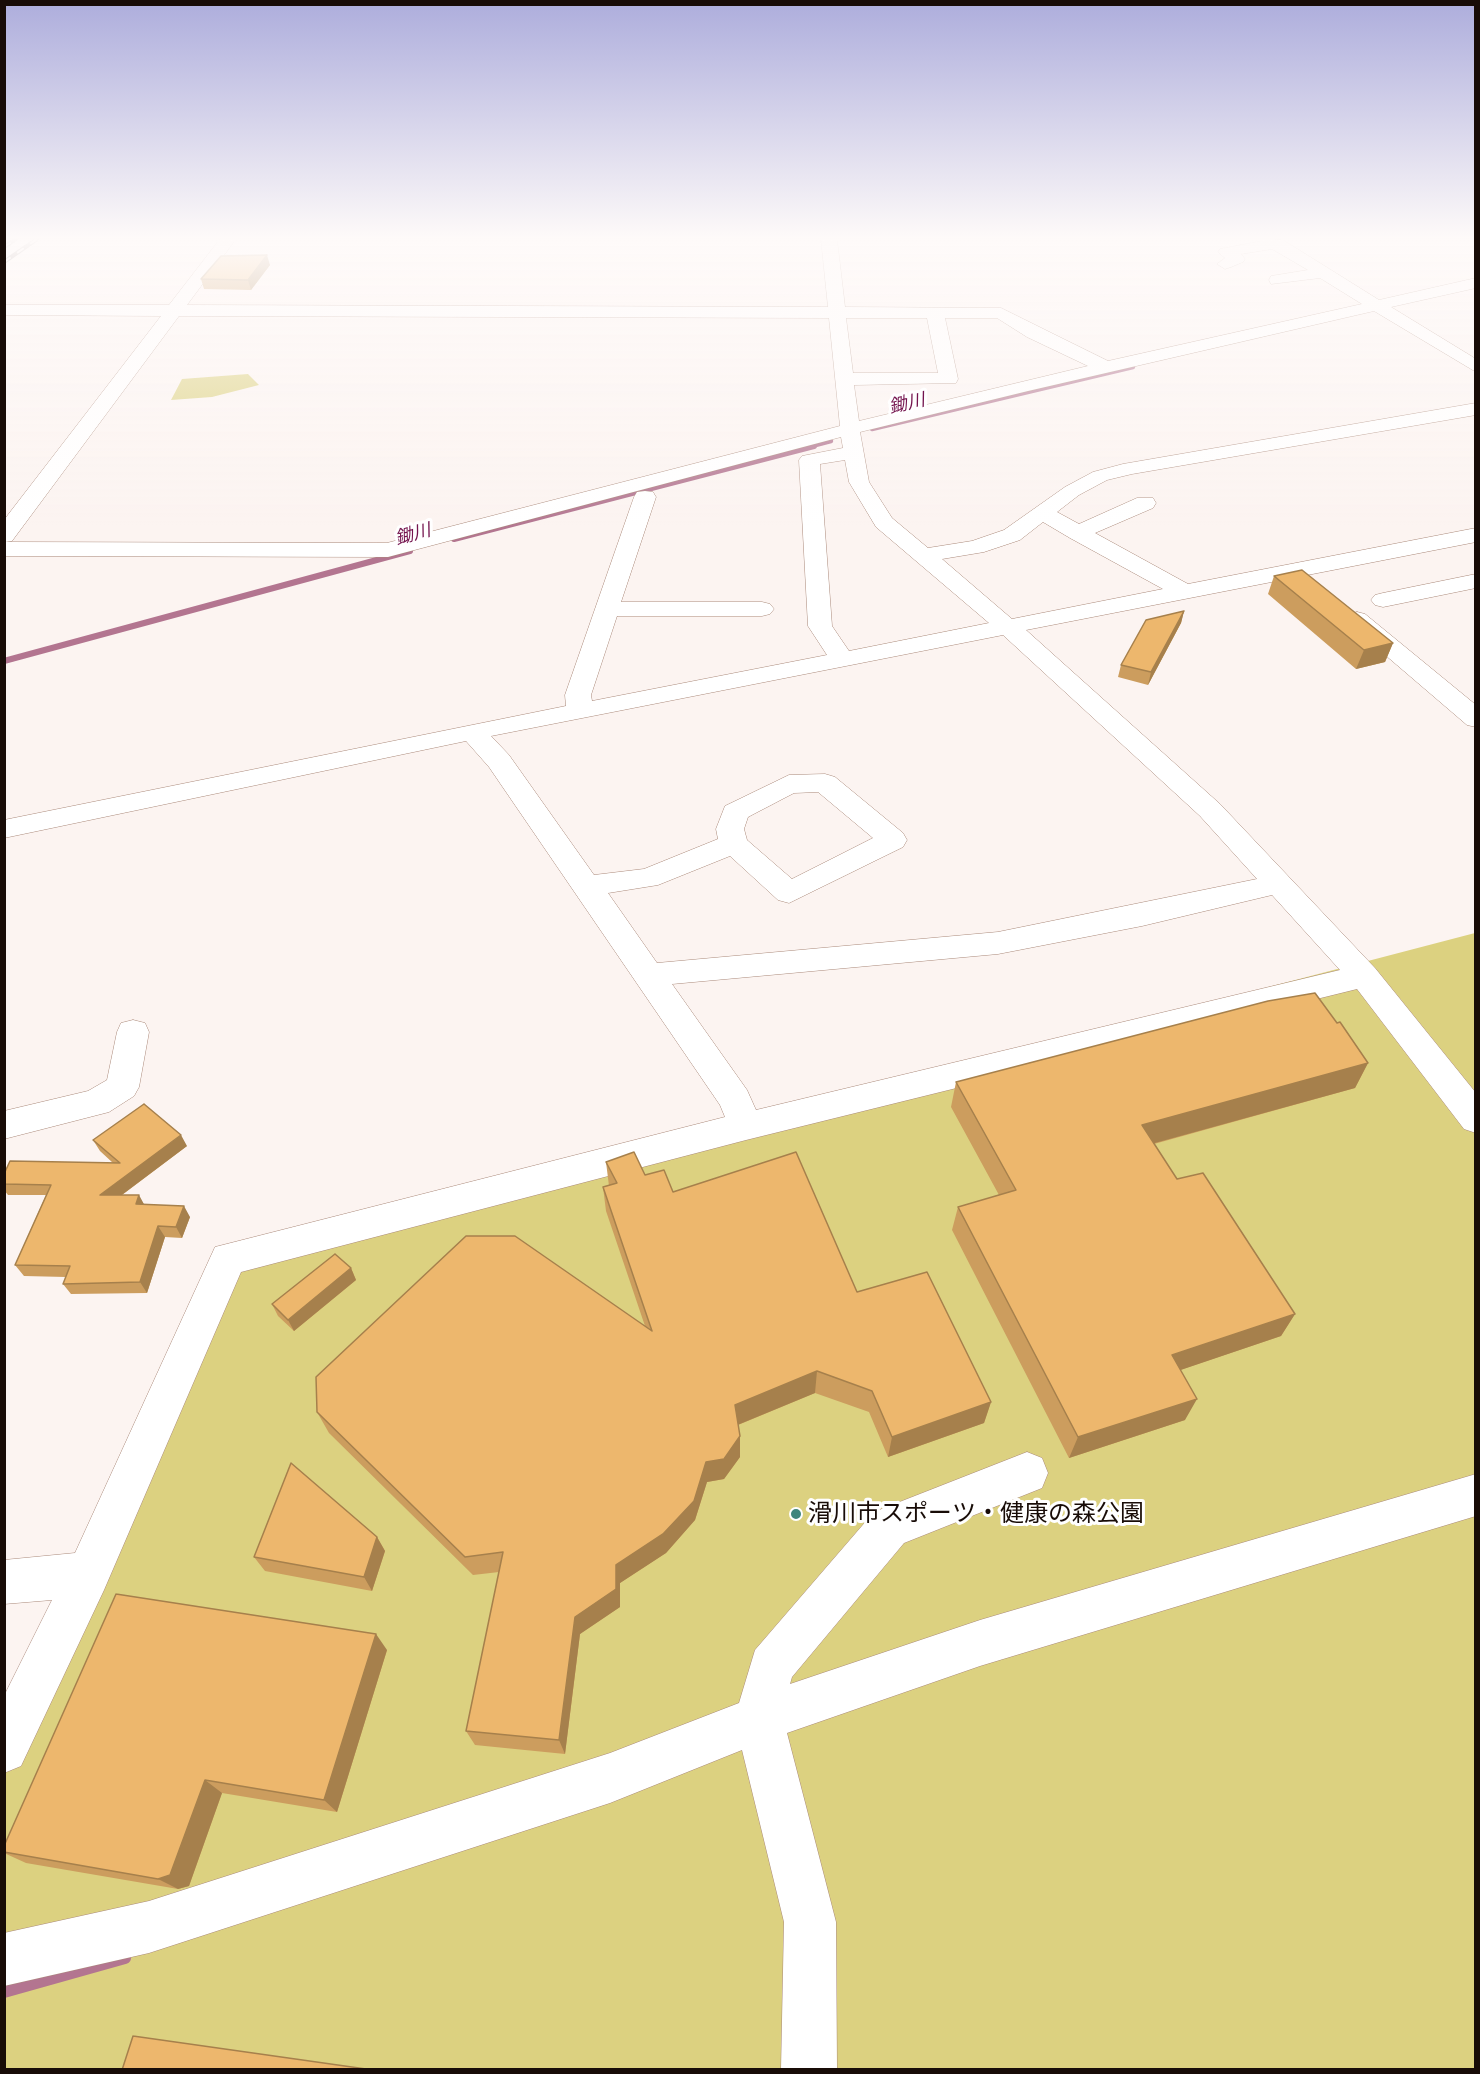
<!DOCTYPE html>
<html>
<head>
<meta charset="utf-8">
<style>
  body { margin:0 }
  #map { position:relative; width:1480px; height:2074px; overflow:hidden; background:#fcf4f1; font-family:Manrope,sans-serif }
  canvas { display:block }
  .frame { position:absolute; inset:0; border:6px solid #180c07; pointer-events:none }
</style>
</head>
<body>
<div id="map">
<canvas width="1480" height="2074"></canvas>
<div class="frame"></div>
</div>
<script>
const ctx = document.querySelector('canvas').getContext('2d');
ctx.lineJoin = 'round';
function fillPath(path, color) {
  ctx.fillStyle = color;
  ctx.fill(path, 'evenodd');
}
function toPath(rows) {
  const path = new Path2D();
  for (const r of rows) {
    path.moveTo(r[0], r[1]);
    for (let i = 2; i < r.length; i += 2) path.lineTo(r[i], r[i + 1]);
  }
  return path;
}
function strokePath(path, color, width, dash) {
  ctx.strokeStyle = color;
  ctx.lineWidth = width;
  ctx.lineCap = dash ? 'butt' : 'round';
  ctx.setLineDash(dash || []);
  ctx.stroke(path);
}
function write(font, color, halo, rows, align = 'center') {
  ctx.font = font + ' Manrope,"Noto Sans JP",sans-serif';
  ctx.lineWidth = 6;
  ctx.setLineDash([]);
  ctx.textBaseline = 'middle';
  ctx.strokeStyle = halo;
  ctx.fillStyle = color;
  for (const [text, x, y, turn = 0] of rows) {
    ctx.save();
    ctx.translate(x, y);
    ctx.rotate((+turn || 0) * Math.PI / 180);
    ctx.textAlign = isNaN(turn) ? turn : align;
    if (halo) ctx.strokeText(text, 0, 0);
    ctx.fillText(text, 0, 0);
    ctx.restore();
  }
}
fillPath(toPath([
  [248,374,259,385,212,397,171,400,182,379],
  [1475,933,1475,2069,5,2070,5,1769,228,1259]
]), '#dcd180');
strokePath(toPath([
  [872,429,1133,367],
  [808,447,831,441]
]), '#b37590', 4.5);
strokePath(toPath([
  [454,539,814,446],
  [4,661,410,551]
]), '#b37590', 6);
strokePath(toPath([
  [4,1992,125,1958]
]), '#b37590', 12);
const minor = toPath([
  [220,239,236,239,187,305,828,307,821,239,837,239,845,307,1001,308,1108,361,1362,304,1320,278,1271,284,1269,280,1271,276,1308,270,1272,249,1241,254,1245,259,1243,262,1231,267,1225,269,1217,264,1225,258,1218,252,1220,249,1262,241,1260,239,1283,240,1379,300,1476,278,1476,288,1391,307,1476,359,1476,372,1374,311,1028,391,860,432,869,482,892,518,928,548,972,541,1004,530,1065,487,1093,472,1123,464,1476,403,1476,415,1132,474,1107,480,1079,495,1057,512,1079,524,1137,498,1153,498,1156,503,1153,508,1095,533,1188,584,1476,528,1476,542,1026,630,1220,804,1375,968,1476,1093,1476,1133,1464,1129,1357,989,746,1140,241,1272,104,1590,21,1766,4,1773,4,1696,52,1600,4,1604,4,1560,75,1553,215,1247,725,1117,720,1105,489,767,466,741,4,838,4,820,566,706,565,695,634,497,637,492,645,491,653,492,656,497,621,602,762,602,770,604,774,609,770,614,762,616,617,616,591,695,592,701,827,655,808,626,799,460,802,456,843,448,841,437,388,557,4,556,4,520,161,316,4,315,4,305,169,305,220,239],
  [179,316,829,318,840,426,387,543,5,542,12,541,179,316],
  [846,318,927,318,938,373,853,373,846,318],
  [945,318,997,318,1027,337,1088,366,859,421,854,385,956,383,958,379,945,318],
  [845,460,849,482,876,527,989,623,849,651,832,626,820,464,845,460],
  [1043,522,1070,538,1163,589,1012,619,942,559,984,552,1020,540,1043,522],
  [1003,635,1200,816,1257,879,998,932,657,963,608,893,658,885,730,856,778,900,789,903,903,847,907,840,903,833,835,777,825,774,789,775,725,806,716,829,718,839,644,869,594,875,509,755,491,736,1003,635],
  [818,792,873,838,792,879,747,840,744,829,748,817,794,793,818,792],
  [1272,895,1340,970,756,1110,747,1090,672,984,998,954,1142,926,1272,895],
  [1476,574,1476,588,1383,607,1375,605,1371,600,1375,595,1383,593,1476,574],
  [1357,612,1365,614,1476,705,1476,727,1467,725,1349,624,1345,619,1349,614,1357,612],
  [133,1020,145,1023,149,1032,139,1087,134,1096,109,1112,4,1139,4,1111,88,1091,107,1080,117,1032,121,1023,133,1020],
  [1027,1452,1042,1458,1048,1473,1042,1488,904,1543,792,1677,790,1684,980,1620,1476,1474,1476,1516,980,1666,787,1733,836,1922,837,2070,781,2070,784,1922,742,1750,610,1803,149,1953,4,1986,4,1933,149,1901,610,1753,739,1703,755,1650,874,1512,1027,1452]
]);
strokePath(minor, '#ab8a7b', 1);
fillPath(minor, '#fff');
const rail = toPath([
  [4,247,16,239],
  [4,262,37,239]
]);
strokePath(rail, '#625853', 4);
strokePath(rail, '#fff', 2, [8]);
fillPath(toPath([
  [270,265,251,290,204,289,201,279],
  [1274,576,1393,643,1385,662,1356,669,1268,594],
  [1184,611,1181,623,1148,685,1118,677,1121,665],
  [1368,1063,1355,1088,1154,1144,1177,1179,1295,1314,1281,1336,1180,1370,1185,1420,1069,1458,952,1230,958,1207,999,1195,951,1107,956,1082],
  [93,1140,187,1146,122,1195,144,1204,190,1217,182,1238,165,1237,147,1293,71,1294,63,1284,66,1277,24,1276,15,1265,46,1195,8,1195,4,1190,4,1174,113,1163,100,1151],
  [606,1162,645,1175,673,1192,857,1292,991,1402,984,1423,888,1457,869,1412,815,1393,738,1425,740,1457,724,1479,707,1482,695,1520,666,1553,620,1583,620,1607,580,1634,565,1754,475,1745,466,1731,499,1572,473,1575,329,1433,317,1412,645,1326,606,1211,603,1187,609,1186],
  [351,1268,356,1280,294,1331,278,1316,272,1304],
  [377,1537,385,1551,372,1591,265,1571,254,1557],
  [387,1650,337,1812,222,1793,189,1886,178,1889,26,1863,4,1853,4,1846]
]), '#cc9d5e');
fillPath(toPath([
  [267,255,270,265,251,290,248,280],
  [1184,611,1181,623,1148,685,1151,672],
  [1393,643,1385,662,1356,669,1364,650],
  [1368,1063,1355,1088,1133,1149,1142,1125],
  [181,1135,187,1146,107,1206,100,1195],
  [139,1195,145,1206,136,1204],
  [184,1206,190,1217,182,1238,176,1227],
  [158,1226,165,1237,147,1293,140,1282],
  [351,1268,356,1280,294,1331,288,1320],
  [1295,1314,1281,1336,1160,1377,1172,1355],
  [817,1371,815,1393,735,1426,735,1405],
  [1197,1399,1185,1420,1069,1458,1078,1437],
  [991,1402,984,1423,888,1457,892,1437],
  [740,1436,740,1457,724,1479,707,1482,695,1520,666,1553,620,1583,620,1607,580,1634,565,1754,559,1740,575,1617,616,1565,706,1462],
  [377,1537,385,1551,372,1591,364,1577],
  [376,1634,387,1650,337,1812,324,1800],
  [205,1780,222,1793,189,1886,178,1889,158,1879]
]), '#a6804c');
const building = toPath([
  [267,255,248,280,201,279,221,256,267,255],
  [1302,570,1393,643,1364,650,1274,576,1302,570],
  [1184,611,1151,672,1121,665,1146,620,1184,611],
  [1315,993,1337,1023,1340,1022,1368,1063,1142,1125,1177,1179,1203,1173,1295,1314,1172,1355,1197,1399,1078,1437,958,1207,1016,1190,956,1082,1268,1001,1315,993],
  [144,1104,181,1135,100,1195,139,1195,136,1204,184,1206,176,1227,158,1226,140,1282,63,1284,70,1266,15,1265,51,1185,4,1184,4,1174,10,1161,120,1163,93,1140,144,1104],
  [634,1152,645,1175,664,1170,673,1192,796,1152,857,1292,927,1272,991,1402,892,1437,872,1391,817,1371,735,1405,740,1436,724,1459,706,1462,694,1501,663,1534,616,1565,616,1589,575,1617,559,1740,466,1731,503,1552,465,1557,317,1412,316,1377,466,1236,515,1236,652,1331,603,1187,617,1183,606,1162,634,1152],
  [335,1254,351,1268,288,1320,272,1304,335,1254],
  [291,1463,377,1537,364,1577,254,1557,291,1463],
  [116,1594,376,1634,324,1800,205,1780,170,1875,158,1879,4,1852,4,1846,116,1594],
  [133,2036,366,2069,122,2070,133,2036]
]);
fillPath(building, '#edb76d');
strokePath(building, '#a6804c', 1.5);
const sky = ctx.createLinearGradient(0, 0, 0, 529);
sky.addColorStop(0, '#adaddc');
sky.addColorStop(0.45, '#fefaf9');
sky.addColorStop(1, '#fefaf900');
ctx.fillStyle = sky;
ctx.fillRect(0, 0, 1480, 529);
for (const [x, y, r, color] of [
  [796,1514,6,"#3e857d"]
]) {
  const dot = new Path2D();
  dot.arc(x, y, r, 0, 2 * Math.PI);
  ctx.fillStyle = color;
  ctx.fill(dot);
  strokePath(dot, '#fff', 2);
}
write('italic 18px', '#74144e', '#fff', [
  ["鋤川",907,404,-13],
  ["鋤川",413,535,-15]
]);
write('24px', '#180c07', '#fff', [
  ["滑川市スポーツ・健康の森公園",808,1514]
], 'left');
</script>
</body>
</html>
